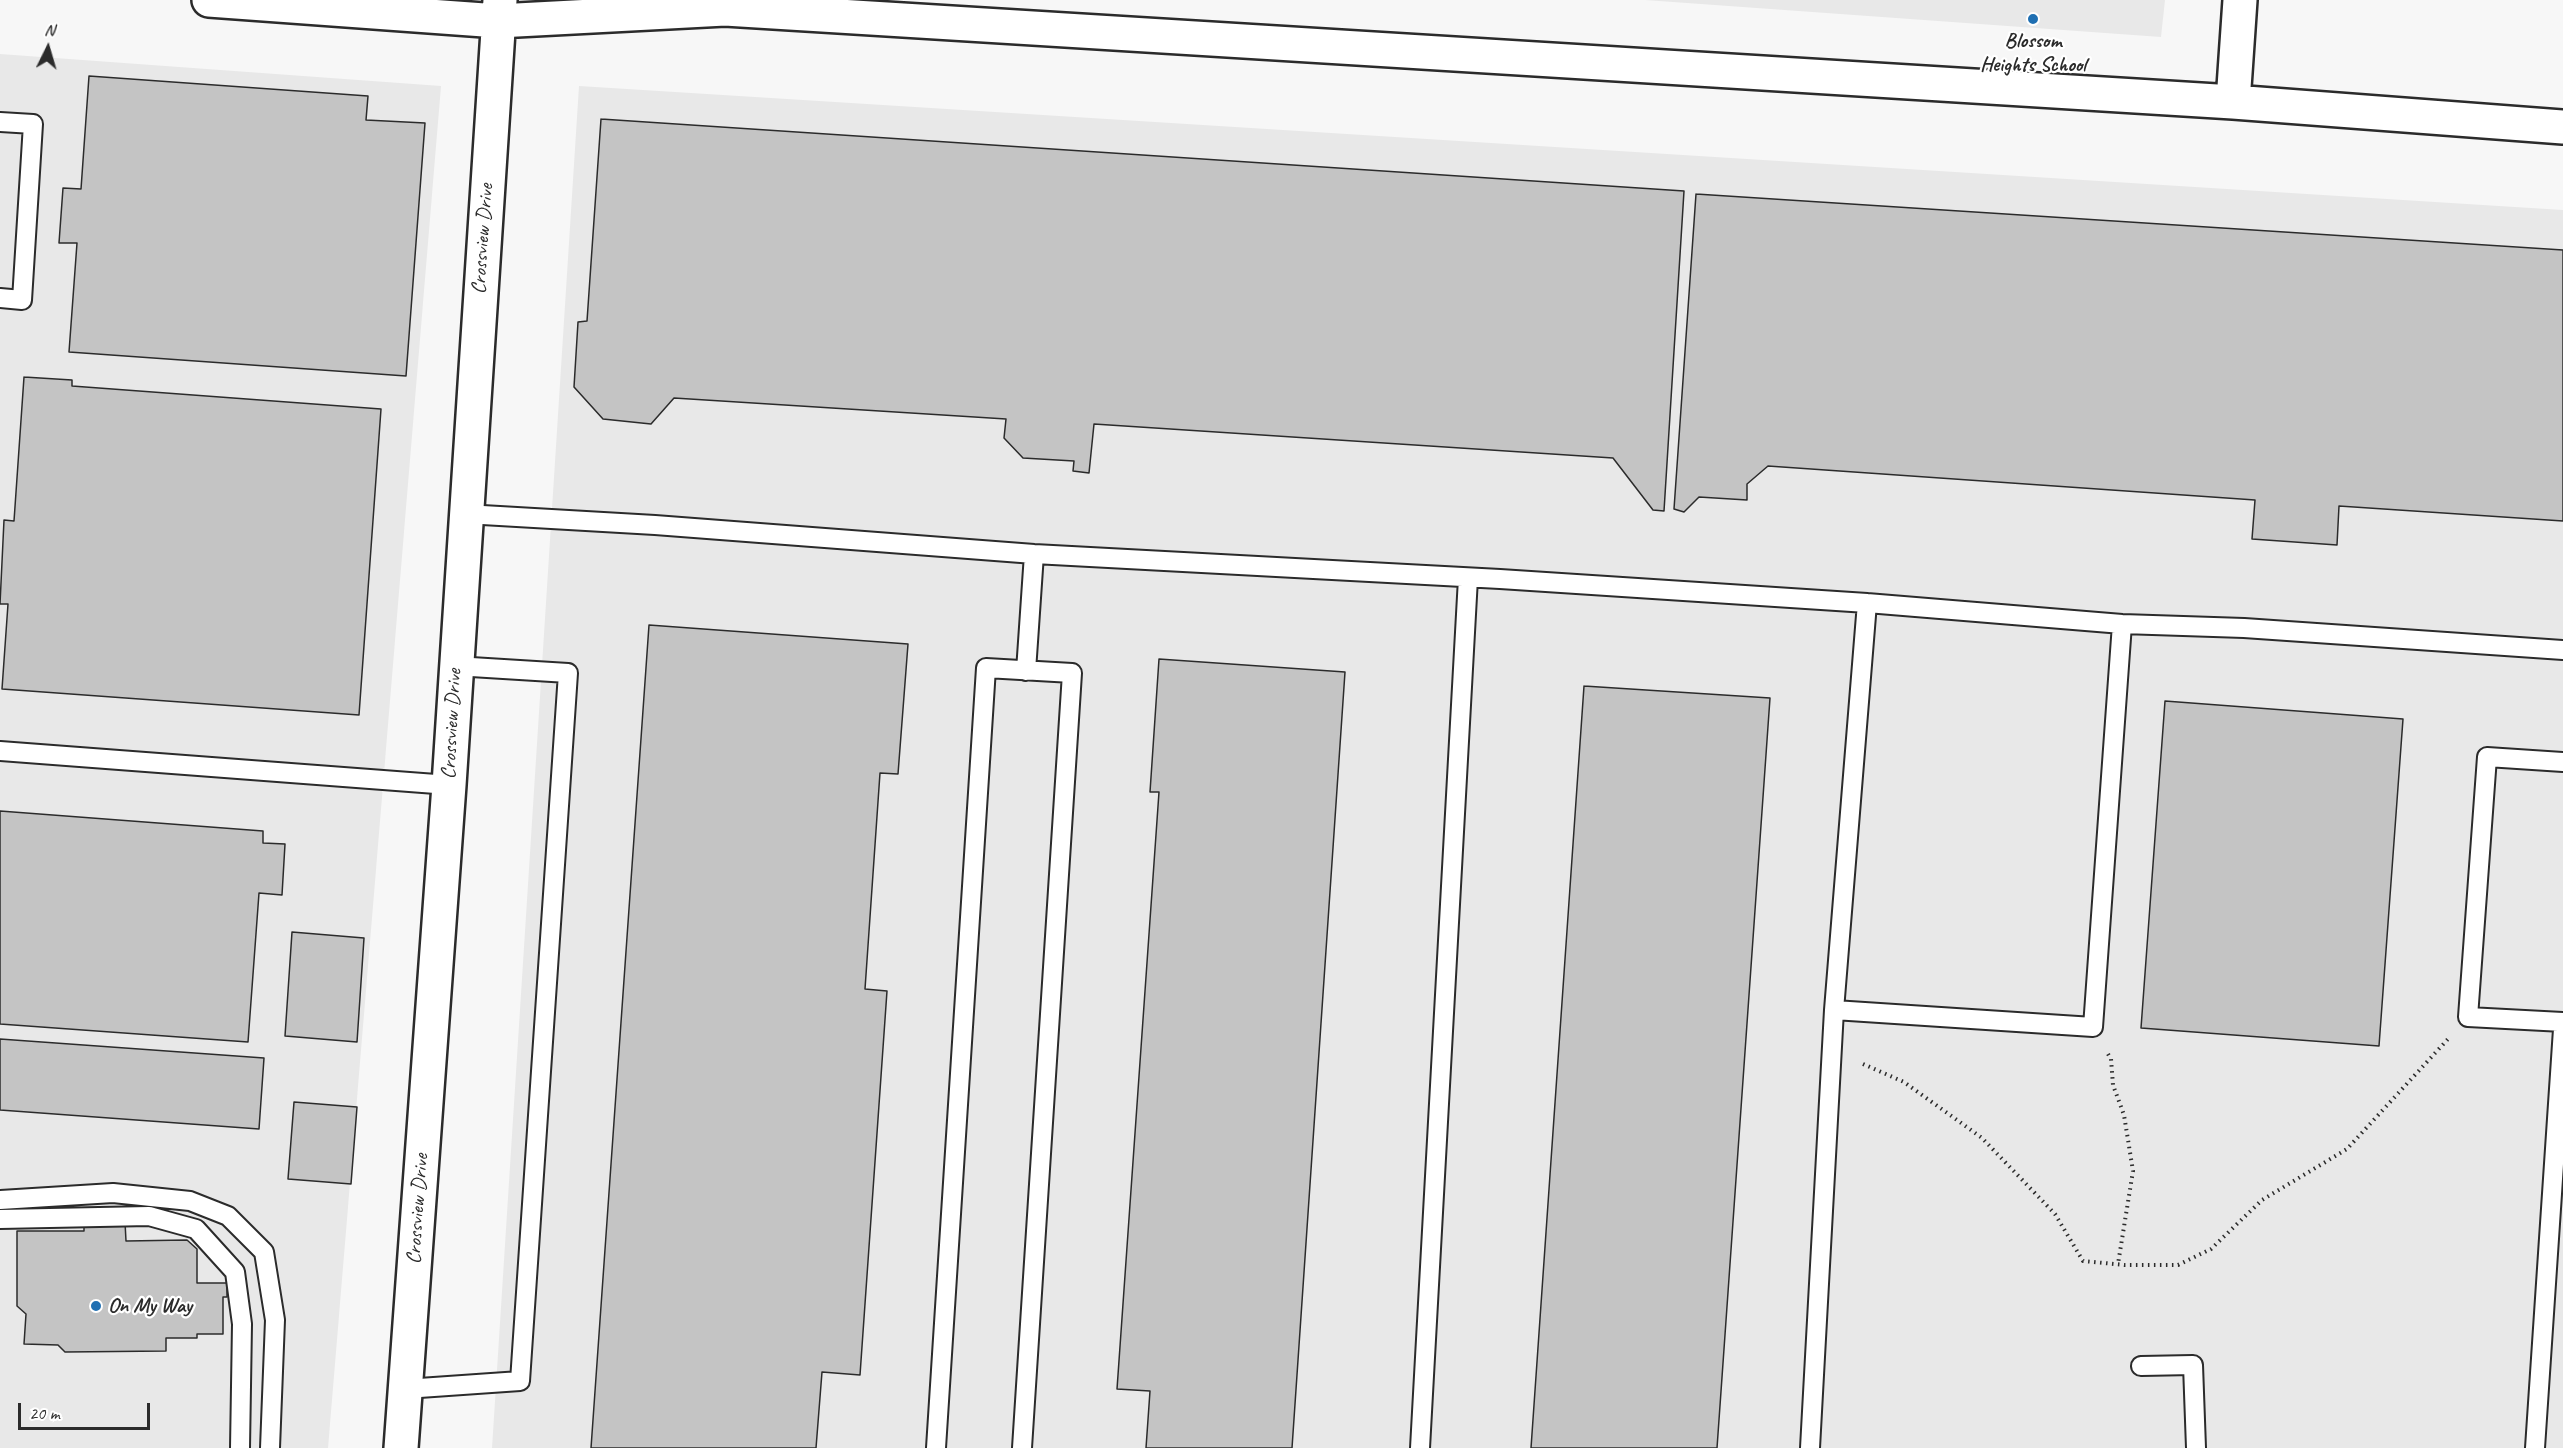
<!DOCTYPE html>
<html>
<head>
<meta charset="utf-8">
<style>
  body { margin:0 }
  #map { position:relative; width:2563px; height:1448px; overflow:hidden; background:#f7f7f7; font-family:Caveat,sans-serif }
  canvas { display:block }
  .north { position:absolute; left:18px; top:18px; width:60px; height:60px; -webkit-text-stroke:4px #fff; paint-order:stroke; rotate:5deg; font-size:16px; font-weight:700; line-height:24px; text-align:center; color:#2b2b2b }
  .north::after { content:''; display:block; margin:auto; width:21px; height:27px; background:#2b2b2b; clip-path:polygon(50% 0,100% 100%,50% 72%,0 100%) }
  .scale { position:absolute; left:18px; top:1403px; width:132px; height:27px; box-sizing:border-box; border:3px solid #2b2b2b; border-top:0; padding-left:8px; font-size:18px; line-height:21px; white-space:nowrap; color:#2b2b2b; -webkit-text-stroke:4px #fff; paint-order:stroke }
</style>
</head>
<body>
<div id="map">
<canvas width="2563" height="1448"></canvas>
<div class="north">N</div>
<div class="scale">20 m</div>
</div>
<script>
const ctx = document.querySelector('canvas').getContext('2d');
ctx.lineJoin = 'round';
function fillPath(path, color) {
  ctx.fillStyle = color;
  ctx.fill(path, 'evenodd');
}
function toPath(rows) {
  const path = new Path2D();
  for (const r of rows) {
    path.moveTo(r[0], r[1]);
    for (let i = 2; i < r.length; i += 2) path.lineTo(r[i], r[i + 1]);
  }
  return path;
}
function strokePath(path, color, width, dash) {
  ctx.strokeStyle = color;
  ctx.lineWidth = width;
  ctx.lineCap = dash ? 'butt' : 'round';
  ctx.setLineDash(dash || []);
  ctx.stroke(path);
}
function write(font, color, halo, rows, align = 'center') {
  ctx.font = font + ' Caveat,sans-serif';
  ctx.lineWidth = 4.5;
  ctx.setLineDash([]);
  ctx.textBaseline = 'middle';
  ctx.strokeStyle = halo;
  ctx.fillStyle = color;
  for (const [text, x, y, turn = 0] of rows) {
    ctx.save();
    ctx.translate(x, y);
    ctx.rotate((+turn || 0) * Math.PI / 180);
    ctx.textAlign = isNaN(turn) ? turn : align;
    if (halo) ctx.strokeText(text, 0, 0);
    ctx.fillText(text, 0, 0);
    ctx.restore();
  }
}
fillPath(toPath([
  [1645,0,2165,0,2161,37],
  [0,54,441,86,328,1448,0,1448],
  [579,86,2563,210,2563,1448,492,1448]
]), '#e8e8e8');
const building = toPath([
  [89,76,368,96,366,120,425,123,406,376,69,352,77,243,59,243,63,188,81,189,89,76],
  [601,119,1684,191,1664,511,1653,510,1613,458,1094,424,1089,473,1073,471,1074,461,1023,458,1004,438,1006,419,674,398,651,424,603,419,574,387,578,322,587,321,601,119],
  [1696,194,2563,250,2563,521,2339,506,2337,545,2252,539,2255,500,1768,466,1747,484,1747,500,1699,497,1684,512,1674,509,1696,194],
  [24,377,72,380,72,386,381,409,359,715,2,689,8,604,0,604,4,520,14,521,24,377],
  [649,625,908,644,898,774,880,773,865,989,887,991,860,1375,822,1372,816,1448,591,1448,649,625],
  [1159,659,1345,672,1292,1448,1146,1448,1150,1391,1117,1389,1159,792,1150,792,1159,659],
  [1584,686,1770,698,1717,1448,1531,1448,1584,686],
  [2165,701,2403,719,2379,1046,2141,1028,2165,701],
  [0,811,263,831,263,843,285,844,282,895,259,893,248,1042,0,1024,0,811],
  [292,932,364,938,357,1042,285,1036,292,932],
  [0,1039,264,1058,259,1129,0,1110,0,1039],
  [294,1102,357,1107,351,1184,288,1179,294,1102],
  [125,1222,126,1241,187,1240,197,1249,197,1283,227,1283,227,1297,223,1297,223,1334,197,1334,197,1338,166,1338,166,1351,65,1352,58,1345,24,1344,26,1314,17,1306,17,1231,84,1231,84,1223,125,1222]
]);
fillPath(building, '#c4c4c4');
strokePath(building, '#2b2b2b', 1.5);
const lane = toPath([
  [0,122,33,124,22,300,0,298],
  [465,514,655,525,1034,554,1500,579,1867,603,2122,624,2244,628,2563,650],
  [1026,671,1034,554],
  [0,751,449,785],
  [2563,762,2487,757,2468,1017,2563,1022],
  [1834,1010,2093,1027,2122,624],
  [0,1200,113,1193,190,1201,228,1216,264,1252,275,1320,270,1448],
  [0,1219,149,1216,196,1229,235,1272,242,1324,240,1448],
  [2141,1366,2193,1365,2196,1448],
  [405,1389,520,1381,568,673,455,666],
  [936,1448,986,668,1072,673,1022,1448],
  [1420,1448,1468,578],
  [1810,1448,1834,1010,1867,603],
  [2535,1448,2563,1029]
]);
const street = toPath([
  [209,0,498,21,725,9,2233,102,2563,127],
  [2233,102,2240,0],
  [401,1448,449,785,500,0]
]);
strokePath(lane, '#2b2b2b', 22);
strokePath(street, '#2b2b2b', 38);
strokePath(toPath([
  [2108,1054,2111,1059,2113,1085,2124,1115,2133,1171,2118,1264],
  [1863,1064,1904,1082,1982,1138,2055,1214,2083,1261,2125,1265,2178,1265,2211,1249,2262,1200,2347,1149,2448,1039]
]), '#2b2b2b', 4, [1.5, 4.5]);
strokePath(lane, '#fff', 18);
strokePath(street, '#fff', 33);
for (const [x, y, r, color] of [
  [2033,19,6,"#1f6fb2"],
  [96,1306,6,"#1f6fb2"]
]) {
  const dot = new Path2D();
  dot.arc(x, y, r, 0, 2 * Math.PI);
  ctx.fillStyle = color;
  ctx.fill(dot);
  strokePath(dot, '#fff', 2);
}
write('bold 21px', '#2b2b2b', '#fff', [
  ["Blossom",2033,41],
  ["Heights School",2033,65],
  ["On My Way",108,1306,"left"]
]);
write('21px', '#2b2b2b', '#fff', [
  ["Crossview Drive",483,239,-86],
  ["Crossview Drive",452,724,-87],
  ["Crossview Drive",418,1209,-86]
]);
</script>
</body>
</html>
